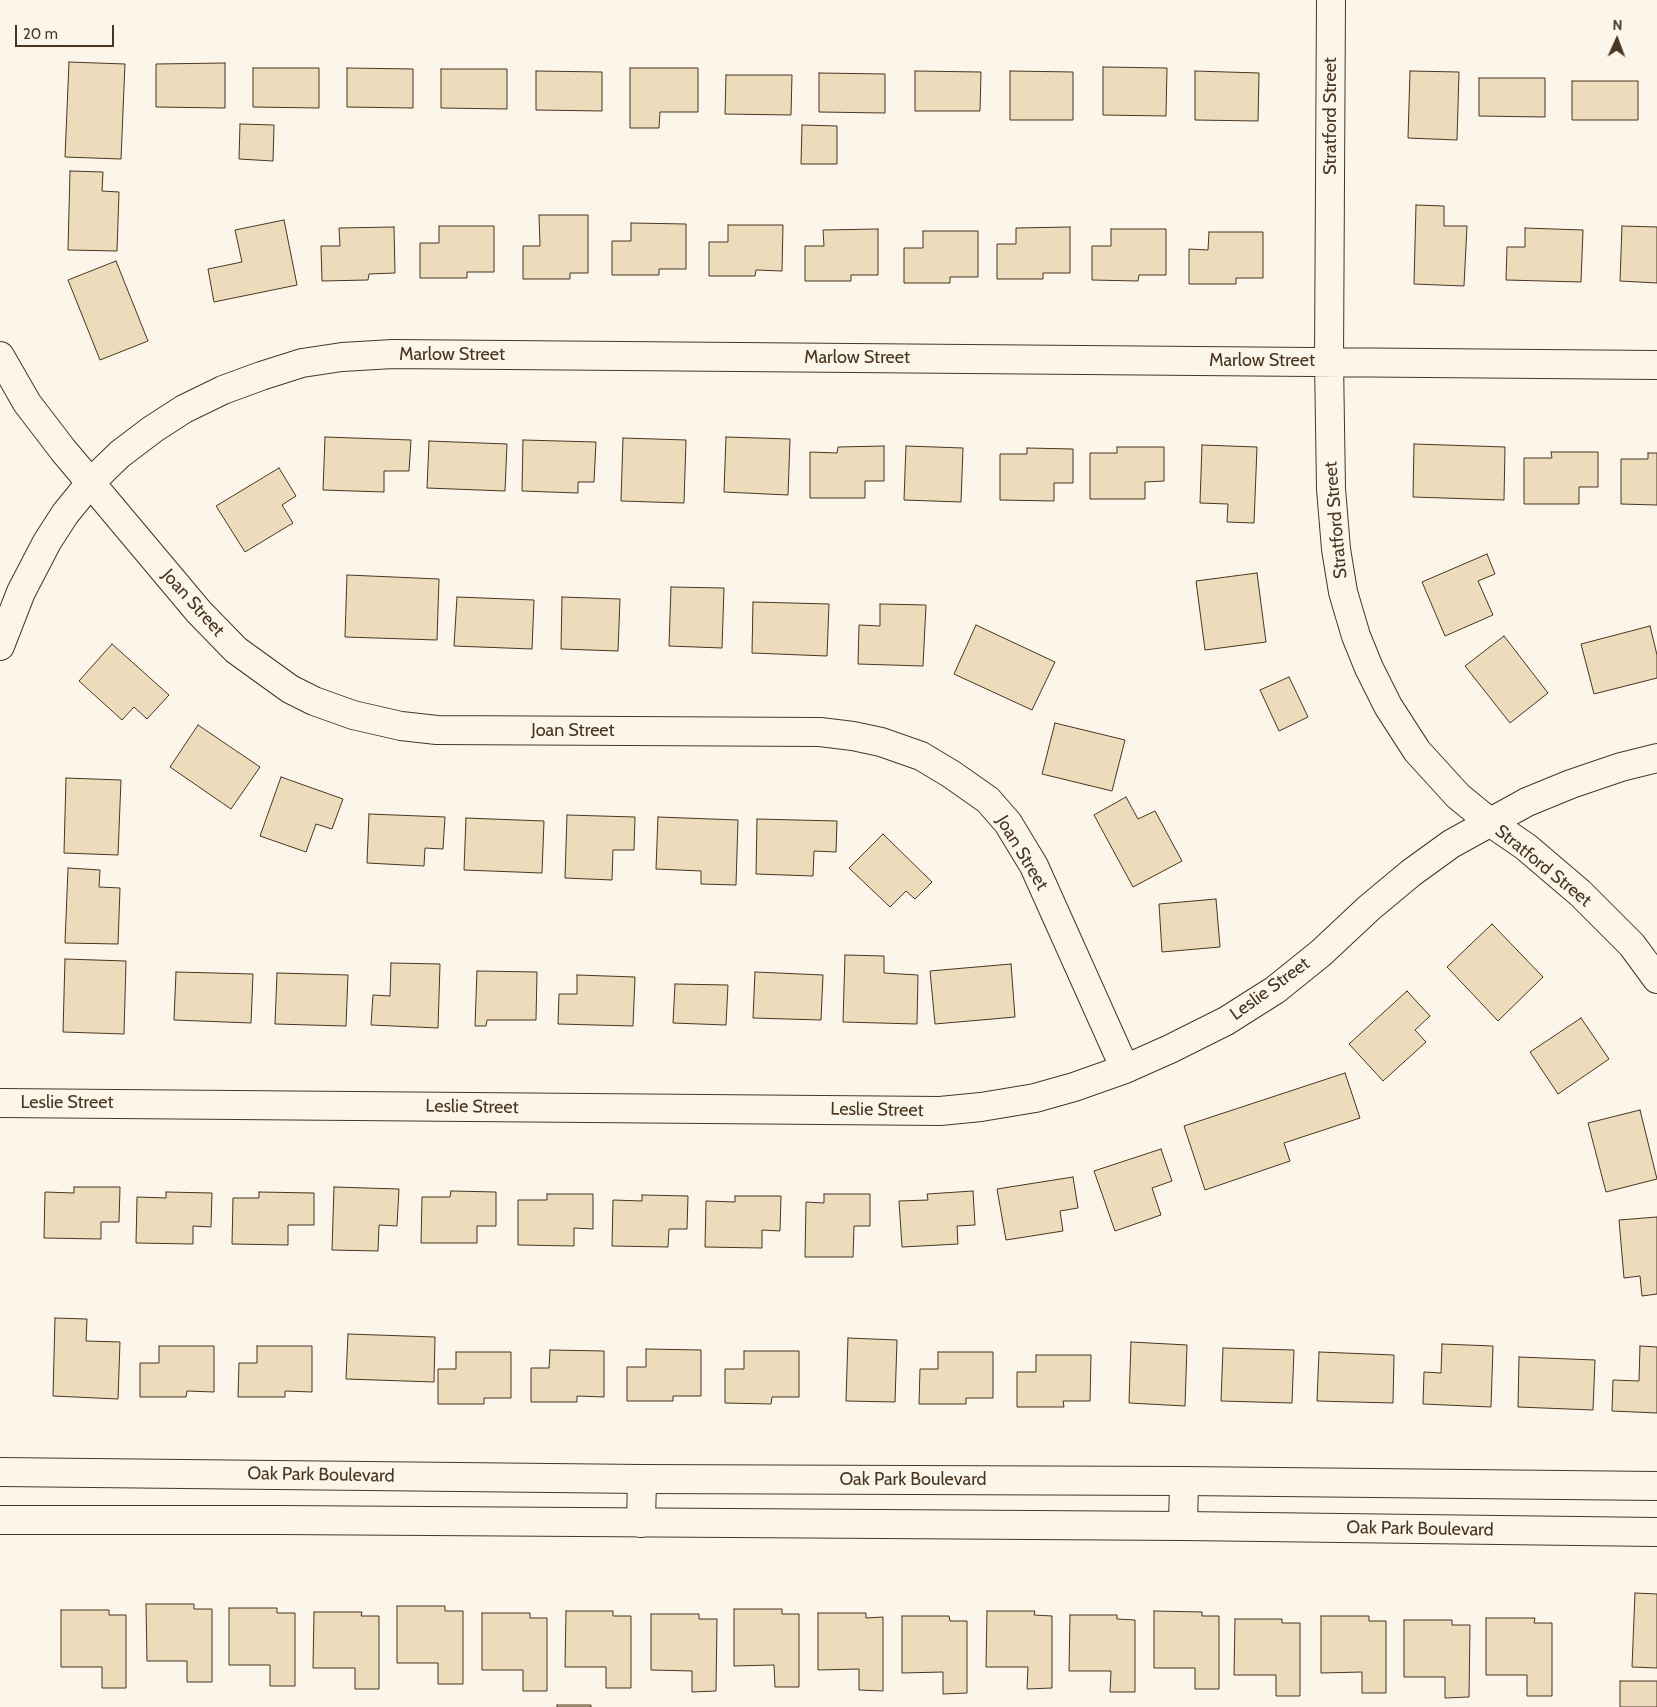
<!DOCTYPE html>
<html>
<head>
<meta charset="utf-8">
<style>
  body { margin:0 }
  #map { position:relative; width:1657px; height:1707px; overflow:hidden; background:#fbf6e9; font-family:Cabin,sans-serif }
  canvas { display:block }
  .north { position:absolute; left:1592px; top:15px; width:50px; height:50px; -webkit-text-stroke:4px #fbf6e9; paint-order:stroke; rotate:2deg; font-size:14px; font-weight:700; line-height:20px; text-align:center; color:#4a3520 }
  .north::after { content:''; display:block; margin:auto; width:18px; height:22px; background:#4a3520; clip-path:polygon(50% 0,100% 100%,50% 72%,0 100%) }
  .scale { position:absolute; left:15px; top:25px; width:99px; height:22px; box-sizing:border-box; border:2px solid #4a3520; border-top:0; padding-left:6px; font-size:15px; line-height:18px; white-space:nowrap; color:#4a3520; -webkit-text-stroke:4px #fbf6e9; paint-order:stroke }
</style>
</head>
<body>
<div id="map">
<canvas width="1657" height="1707"></canvas>
<div class="north">N</div>
<div class="scale">20 m</div>
</div>
<script>
const ctx = document.querySelector('canvas').getContext('2d');
ctx.lineJoin = 'round';
function fillPath(path, color) {
  ctx.fillStyle = color;
  ctx.fill(path, 'evenodd');
}
function toPath(rows) {
  const path = new Path2D();
  for (const r of rows) {
    path.moveTo(r[0], r[1]);
    for (let i = 2; i < r.length; i += 2) path.lineTo(r[i], r[i + 1]);
  }
  return path;
}
function strokePath(path, color, width, dash) {
  ctx.strokeStyle = color;
  ctx.lineWidth = width;
  ctx.lineCap = dash ? 'butt' : 'round';
  ctx.setLineDash(dash || []);
  ctx.stroke(path);
}
function write(font, color, halo, rows, align = 'center') {
  ctx.font = font + ' Cabin,sans-serif';
  ctx.lineWidth = 4;
  ctx.setLineDash([]);
  ctx.textBaseline = 'middle';
  ctx.strokeStyle = halo;
  ctx.fillStyle = color;
  for (const [text, x, y, turn = 0] of rows) {
    ctx.save();
    ctx.translate(x, y);
    ctx.rotate((+turn || 0) * Math.PI / 180);
    ctx.textAlign = isNaN(turn) ? turn : align;
    if (halo) ctx.strokeText(text, 0, 0);
    ctx.fillText(text, 0, 0);
    ctx.restore();
  }
}
const building = toPath([
  [69,62,125,64,121,159,65,157,69,62],
  [225,63,225,108,156,107,156,64,225,63],
  [1103,67,1167,68,1166,116,1103,115,1103,67],
  [253,68,319,68,319,108,253,107,253,68],
  [347,68,413,69,413,108,347,107,347,68],
  [630,68,698,68,698,112,660,112,659,128,630,128,630,68],
  [441,69,507,69,507,109,441,108,441,69],
  [536,71,602,72,602,111,536,110,536,71],
  [915,71,981,72,980,111,915,111,915,71],
  [1010,71,1073,72,1073,120,1010,120,1010,71],
  [1195,71,1259,73,1258,121,1195,120,1195,71],
  [1410,71,1459,72,1457,140,1408,138,1410,71],
  [819,73,885,74,885,113,819,112,819,73],
  [726,75,792,75,791,115,725,114,726,75],
  [1479,78,1545,78,1545,117,1479,116,1479,78],
  [1572,81,1638,81,1638,120,1572,120,1572,81],
  [240,124,274,125,273,161,239,159,240,124],
  [802,125,837,126,837,164,801,164,802,125],
  [70,171,103,172,102,191,119,192,117,251,68,250,70,171],
  [1416,205,1444,206,1444,226,1467,226,1464,286,1414,284,1416,205],
  [539,215,588,215,588,273,570,273,570,279,523,279,523,246,540,246,539,215],
  [284,220,297,285,214,302,208,269,242,262,235,230,284,220],
  [631,223,686,224,686,269,659,269,659,275,612,275,612,241,631,241,631,223],
  [728,225,783,225,782,271,756,270,755,276,709,276,709,242,728,242,728,225],
  [439,226,494,226,494,272,467,272,467,278,420,278,420,243,439,243,439,226],
  [1622,226,1657,227,1657,283,1620,281,1622,226],
  [394,227,395,273,369,274,368,280,322,281,321,246,340,246,339,228,394,227],
  [1070,227,1070,273,1043,273,1043,279,997,279,997,244,1016,244,1016,228,1070,227],
  [1525,228,1583,230,1581,282,1506,280,1507,247,1525,247,1525,228],
  [878,229,878,275,851,275,851,281,805,281,805,246,824,246,823,230,878,229],
  [1111,229,1166,229,1166,275,1139,275,1138,281,1092,280,1092,246,1111,246,1111,229],
  [923,231,978,231,978,277,950,277,950,283,904,283,904,248,923,248,923,231],
  [1209,232,1263,232,1263,278,1236,278,1236,284,1189,284,1189,249,1208,250,1209,232],
  [116,261,148,341,100,360,68,280,116,261],
  [325,437,411,440,409,471,384,471,384,492,323,490,325,437],
  [726,437,790,439,788,495,724,492,726,437],
  [623,438,686,440,684,503,621,501,623,438],
  [523,440,596,442,594,482,578,482,578,493,522,491,523,440],
  [429,441,507,444,505,491,427,488,429,441],
  [1414,444,1505,447,1504,500,1413,497,1414,444],
  [1202,445,1257,447,1254,523,1227,522,1228,504,1200,503,1202,445],
  [884,446,884,481,865,481,865,498,810,498,810,452,837,453,838,447,884,446],
  [906,446,963,448,961,502,904,500,906,446],
  [1117,447,1164,447,1164,481,1145,482,1145,499,1090,499,1090,453,1117,453,1117,447],
  [1027,448,1073,449,1073,483,1054,483,1054,501,1000,500,1000,454,1027,454,1027,448],
  [1551,452,1598,452,1598,487,1579,487,1579,504,1524,504,1524,458,1552,458,1551,452],
  [1648,453,1657,453,1657,505,1621,504,1621,459,1648,459,1648,453],
  [279,468,296,496,282,505,293,523,245,552,216,506,279,468],
  [1487,554,1495,574,1478,581,1493,615,1445,636,1422,582,1487,554],
  [1257,573,1266,642,1205,650,1196,581,1257,573],
  [347,575,439,579,437,640,345,637,347,575],
  [671,587,724,588,722,648,669,646,671,587],
  [457,597,534,600,532,649,454,646,457,597],
  [562,597,620,599,618,651,561,649,562,597],
  [753,602,829,604,827,656,752,653,753,602],
  [880,604,926,605,923,666,858,664,859,625,880,626,880,604],
  [976,625,1055,662,1032,710,954,674,976,625],
  [1650,626,1657,655,1657,678,1594,694,1581,644,1650,626],
  [1504,636,1548,693,1510,723,1465,666,1504,636],
  [112,644,169,695,147,719,134,707,122,720,79,681,112,644],
  [1289,677,1308,717,1279,731,1260,690,1289,677],
  [1055,723,1125,740,1112,791,1042,774,1055,723],
  [198,725,260,767,231,809,170,767,198,725],
  [281,777,343,799,332,829,316,824,306,852,260,836,281,777],
  [66,778,121,780,118,855,64,853,66,778],
  [1126,797,1138,819,1155,811,1182,861,1133,887,1094,815,1126,797],
  [369,814,445,817,443,849,425,848,424,866,367,863,369,814],
  [567,815,635,817,634,850,613,850,612,880,565,878,567,815],
  [658,817,738,820,736,885,701,884,701,871,656,869,658,817],
  [466,818,544,821,542,873,464,870,466,818],
  [757,819,837,821,836,852,814,851,813,876,756,874,757,819],
  [883,834,932,882,915,899,906,891,890,907,849,868,883,834],
  [68,868,100,870,99,887,120,888,118,944,65,943,68,868],
  [1216,899,1220,947,1162,952,1159,904,1216,899],
  [1492,924,1543,977,1498,1021,1447,967,1492,924],
  [845,955,884,956,884,973,918,975,917,1024,843,1022,845,955],
  [65,959,126,961,124,1034,63,1032,65,959],
  [391,963,440,964,438,1028,371,1025,373,995,390,996,391,963],
  [1011,964,1015,1017,935,1024,930,971,1011,964],
  [477,971,537,972,536,1020,487,1020,486,1026,475,1026,477,971],
  [176,972,253,974,251,1023,174,1020,176,972],
  [755,972,823,975,821,1020,753,1018,755,972],
  [277,973,348,975,346,1026,275,1024,277,973],
  [577,975,635,977,633,1026,558,1024,559,994,577,994,577,975],
  [675,984,728,985,726,1025,673,1023,675,984],
  [1407,991,1430,1016,1415,1030,1426,1042,1383,1081,1349,1044,1407,991],
  [1581,1018,1609,1059,1558,1094,1530,1052,1581,1018],
  [1345,1073,1360,1118,1284,1143,1290,1161,1205,1190,1184,1126,1345,1073],
  [1640,1110,1657,1179,1606,1192,1588,1123,1640,1110],
  [1161,1149,1172,1181,1152,1188,1161,1215,1115,1231,1094,1171,1161,1149],
  [1073,1177,1078,1208,1060,1211,1063,1231,1006,1240,997,1189,1073,1177],
  [74,1187,120,1187,119,1222,101,1222,101,1239,44,1238,45,1192,74,1193,74,1187],
  [334,1187,399,1189,397,1226,379,1225,378,1251,332,1250,334,1187],
  [451,1191,496,1192,496,1226,477,1226,477,1243,421,1243,422,1197,450,1197,451,1191],
  [973,1191,975,1225,957,1226,958,1244,902,1247,899,1201,928,1200,927,1194,973,1191],
  [166,1192,212,1193,211,1227,193,1226,193,1244,136,1243,137,1197,166,1198,166,1192],
  [259,1192,314,1193,314,1225,288,1225,288,1245,232,1244,233,1198,259,1198,259,1192],
  [547,1194,593,1194,593,1229,574,1228,574,1246,518,1245,518,1200,547,1200,547,1194],
  [824,1194,870,1194,870,1226,854,1226,853,1257,805,1257,806,1202,824,1203,824,1194],
  [642,1195,688,1196,687,1229,669,1229,668,1247,612,1246,613,1200,642,1201,642,1195],
  [735,1196,781,1196,780,1231,762,1230,762,1248,705,1247,706,1201,735,1202,735,1196],
  [1657,1217,1657,1294,1642,1296,1640,1276,1624,1278,1619,1220,1657,1217],
  [55,1318,87,1319,86,1341,120,1342,118,1399,53,1396,55,1318],
  [348,1334,435,1337,434,1382,346,1379,348,1334],
  [848,1338,897,1340,895,1402,846,1401,848,1338],
  [1131,1342,1187,1345,1185,1406,1129,1403,1131,1342],
  [1442,1344,1493,1346,1491,1407,1423,1404,1424,1372,1441,1373,1442,1344],
  [159,1346,214,1346,214,1392,187,1391,186,1397,140,1397,140,1363,159,1363,159,1346],
  [257,1346,312,1346,312,1392,285,1391,285,1397,238,1397,239,1363,257,1363,257,1346],
  [1640,1346,1657,1347,1657,1413,1612,1411,1613,1380,1639,1381,1640,1346],
  [1223,1348,1294,1350,1292,1403,1221,1401,1223,1348],
  [646,1349,701,1350,701,1396,673,1396,673,1401,627,1401,627,1367,646,1367,646,1349],
  [550,1350,604,1351,604,1397,577,1396,577,1402,531,1402,531,1368,549,1368,550,1350],
  [744,1351,799,1351,799,1397,772,1397,771,1404,725,1403,725,1369,744,1369,744,1351],
  [456,1352,511,1352,511,1398,484,1398,484,1404,438,1404,438,1369,456,1369,456,1352],
  [938,1352,993,1352,993,1398,966,1398,966,1404,919,1404,920,1369,938,1369,938,1352],
  [1319,1352,1394,1355,1393,1403,1317,1401,1319,1352],
  [1036,1355,1091,1355,1090,1401,1063,1401,1064,1407,1017,1407,1017,1372,1036,1372,1036,1355],
  [1519,1357,1595,1360,1593,1410,1518,1407,1519,1357],
  [1635,1593,1657,1594,1657,1668,1632,1667,1635,1593],
  [146,1604,194,1604,194,1609,212,1609,212,1682,187,1682,187,1661,147,1661,146,1604],
  [397,1606,445,1606,445,1611,463,1611,463,1684,438,1684,438,1663,397,1663,397,1606],
  [229,1608,277,1608,277,1613,295,1613,295,1686,270,1686,270,1665,229,1665,229,1608],
  [734,1609,782,1609,782,1614,799,1614,799,1687,775,1687,774,1665,734,1666,734,1609],
  [61,1610,109,1610,109,1615,126,1615,126,1688,102,1688,102,1667,61,1667,61,1610],
  [566,1611,613,1611,613,1616,631,1616,631,1688,606,1688,606,1667,565,1667,566,1611],
  [987,1611,1035,1611,1034,1615,1052,1616,1052,1688,1027,1689,1028,1667,986,1667,987,1611],
  [1154,1611,1202,1612,1202,1616,1219,1616,1219,1689,1195,1689,1195,1668,1154,1668,1154,1611],
  [314,1612,362,1612,361,1616,379,1616,379,1689,355,1689,355,1668,313,1668,314,1612],
  [482,1613,530,1613,530,1618,547,1618,547,1691,523,1691,523,1670,482,1670,482,1613],
  [818,1613,866,1613,866,1618,883,1617,883,1691,859,1690,859,1669,818,1670,818,1613],
  [651,1614,699,1614,699,1619,717,1619,716,1691,692,1692,692,1671,651,1670,651,1614],
  [1070,1615,1117,1615,1117,1619,1135,1620,1135,1692,1110,1692,1111,1671,1069,1671,1070,1615],
  [902,1616,949,1616,950,1621,967,1621,967,1693,943,1694,943,1672,902,1673,902,1616],
  [1321,1616,1369,1616,1369,1621,1386,1621,1386,1693,1362,1693,1362,1672,1321,1673,1321,1616],
  [1486,1618,1535,1618,1534,1623,1552,1623,1552,1696,1527,1696,1527,1675,1486,1675,1486,1618],
  [1235,1619,1282,1619,1282,1623,1300,1623,1300,1696,1276,1696,1276,1675,1234,1675,1235,1619],
  [1404,1620,1452,1620,1452,1625,1470,1625,1469,1697,1445,1698,1445,1677,1404,1677,1404,1620],
  [1620,1681,1657,1681,1657,1707,1620,1707,1620,1681],
  [557,1705,591,1705,591,1707,557,1707,557,1705]
]);
fillPath(building, '#ecdcbc');
strokePath(building, '#4a3520', 1);
const minor = toPath([
  [1331,0,1329,361,1331,489,1336,549,1343,592,1356,636,1369,668,1388,706,1417,751,1458,796,1491,823,1526,847,1580,893,1632,945,1657,979],
  [0,356,27,403,63,450,199,612,236,650,290,689,314,701,353,715,401,726,437,730,820,732,853,736,881,742,921,756,951,774,988,800,1008,823,1034,866,1125,1069],
  [0,646,21,592,47,542,65,514,91,482,120,454,153,429,184,409,223,390,261,376,302,363,342,357,393,354,1657,365],
  [0,1103,940,1111,981,1107,1035,1098,1074,1087,1125,1069,1170,1049,1226,1021,1275,990,1321,953,1369,908,1411,873,1451,844,1527,802,1571,784,1621,767,1657,758],
  [641,1523,642,1479],
  [1183,1526,1184,1481]
]);
const tertiary = toPath([
  [0,1472,642,1479,1184,1481,1657,1486],
  [0,1520,278,1520,1183,1526,1657,1532]
]);
strokePath(minor, '#4a3520', 30);
strokePath(tertiary, '#4a3520', 30);
strokePath(minor, '#fbf6e9', 28);
strokePath(tertiary, '#fbf6e9', 28);
write('18px', '#4a3520', '#fbf6e9', [
  ["Stratford Street",1331,116,-90],
  ["Marlow Street",452,355],
  ["Marlow Street",857,358],
  ["Marlow Street",1262,361],
  ["Stratford Street",1336,520,-95],
  ["Joan Street",193,603,48],
  ["Joan Street",573,731],
  ["Joan Street",1022,853,59],
  ["Stratford Street",1543,866,39],
  ["Leslie Street",1270,989,-36],
  ["Leslie Street",67,1103],
  ["Leslie Street",472,1107,1],
  ["Leslie Street",877,1110,1],
  ["Oak Park Boulevard",321,1475,1],
  ["Oak Park Boulevard",913,1480],
  ["Oak Park Boulevard",1420,1529,1]
]);
</script>
</body>
</html>
